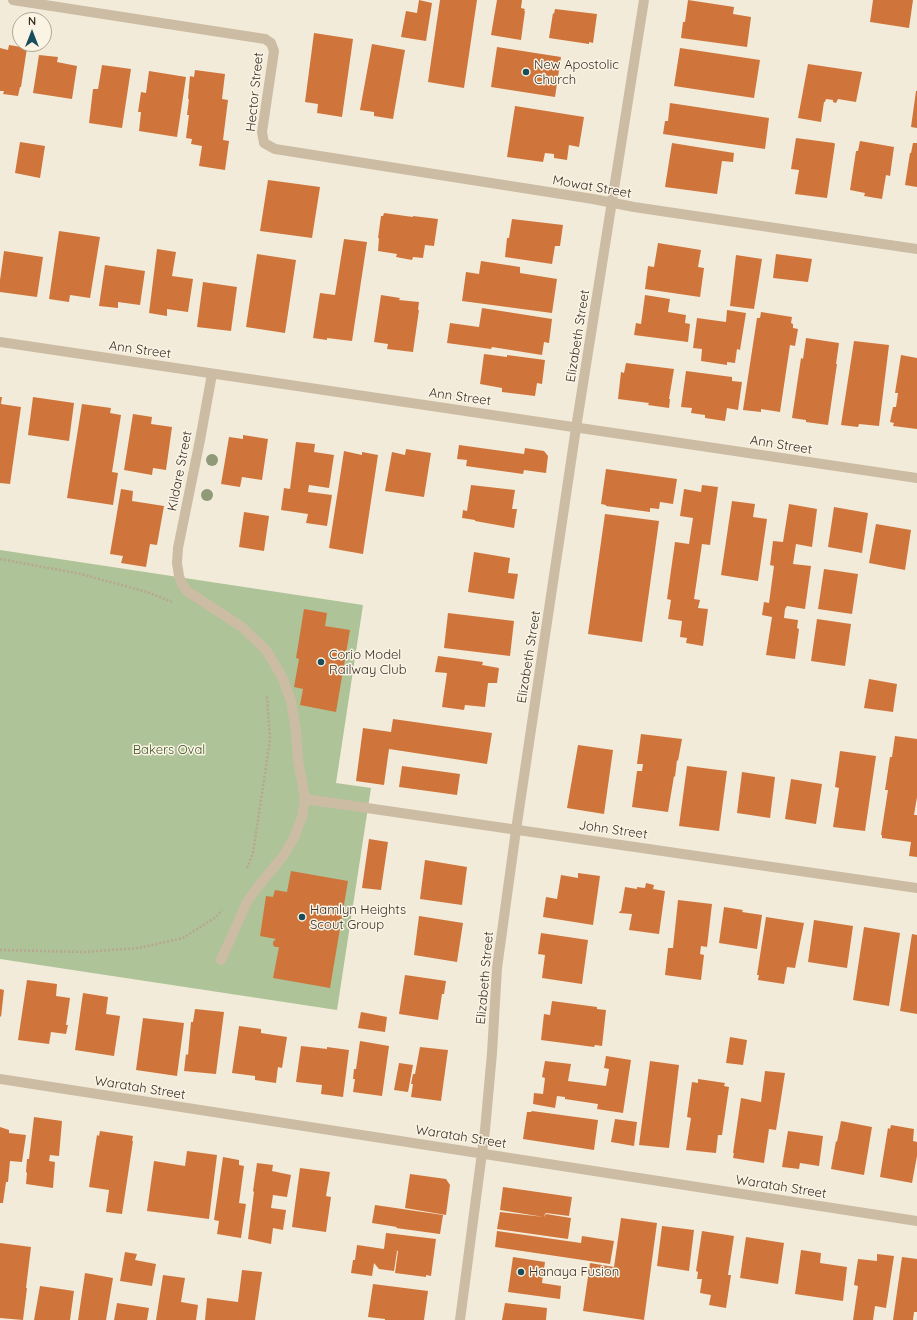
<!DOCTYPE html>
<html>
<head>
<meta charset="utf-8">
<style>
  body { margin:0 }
  #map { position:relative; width:917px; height:1320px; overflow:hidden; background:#f3ebd9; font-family:Quicksand,sans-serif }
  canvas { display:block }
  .north { position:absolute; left:12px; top:12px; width:40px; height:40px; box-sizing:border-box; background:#fbf4e5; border:1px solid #ada599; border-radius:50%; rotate:0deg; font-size:11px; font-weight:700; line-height:16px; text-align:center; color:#372e26 }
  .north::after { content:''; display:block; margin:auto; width:14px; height:18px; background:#194d5b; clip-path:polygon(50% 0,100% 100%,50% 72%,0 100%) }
</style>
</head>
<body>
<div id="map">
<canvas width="917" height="1320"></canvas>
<div class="north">N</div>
</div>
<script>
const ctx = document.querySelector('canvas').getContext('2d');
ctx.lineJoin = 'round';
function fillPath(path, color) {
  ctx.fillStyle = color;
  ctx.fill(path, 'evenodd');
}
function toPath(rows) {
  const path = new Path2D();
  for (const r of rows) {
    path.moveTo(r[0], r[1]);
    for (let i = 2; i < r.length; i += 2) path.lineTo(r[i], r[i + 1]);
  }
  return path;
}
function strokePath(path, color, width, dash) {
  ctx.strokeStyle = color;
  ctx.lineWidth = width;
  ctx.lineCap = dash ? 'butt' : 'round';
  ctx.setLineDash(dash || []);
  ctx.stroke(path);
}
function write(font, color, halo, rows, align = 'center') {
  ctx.font = font + ' Quicksand,sans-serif';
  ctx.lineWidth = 3;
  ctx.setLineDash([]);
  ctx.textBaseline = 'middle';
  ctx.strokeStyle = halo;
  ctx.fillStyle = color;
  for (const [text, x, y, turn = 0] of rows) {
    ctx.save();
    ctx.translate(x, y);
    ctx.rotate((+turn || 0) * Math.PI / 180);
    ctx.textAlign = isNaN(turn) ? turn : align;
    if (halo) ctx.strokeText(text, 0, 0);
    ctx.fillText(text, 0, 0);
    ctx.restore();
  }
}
fillPath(toPath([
  [0,550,363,605,336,783,371,788,337,1010,0,959]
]), '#aec398');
fillPath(toPath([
  [419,0,432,3,426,41,401,37,406,11,417,13],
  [440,0,477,0,464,88,428,82],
  [497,0,522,0,521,8,525,9,524,11,525,11,521,40,491,35],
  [688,0,734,7,733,14,751,17,747,47,681,38,683,22,685,22],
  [873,0,913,0,909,28,870,22],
  [555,9,597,14,593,43,589,42,589,44,549,38,553,13,554,14],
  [314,33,353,39,342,117,317,113,318,104,305,102],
  [372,44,405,50,393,119,374,116,374,112,360,110],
  [9,45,27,48,21,87,20,87,18,96,3,94,4,91,0,91,0,48,8,50],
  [497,47,561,57,555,97,491,87],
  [680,48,760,60,754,98,674,86],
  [39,55,58,57,57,62,77,66,72,99,33,93],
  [808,64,862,72,856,102,838,99,836,103,833,102,833,100,826,99,825,102,824,102,821,122,798,118],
  [102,65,131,69,122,128,89,123,93,89,98,89],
  [195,70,225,74,222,99,228,100,223,140,229,141,225,170,199,166,202,146,191,144,192,139,186,138,189,115,187,115,189,99,188,99,190,76,194,77],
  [149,71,186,77,177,137,139,131,141,112,138,112,141,92,146,93],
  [916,91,917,91,917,128,911,127],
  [670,103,769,118,765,149,663,134,665,121,668,121],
  [515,106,584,117,579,147,569,145,567,160,554,158,554,154,545,153,543,162,507,157],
  [796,138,834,143,835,144,827,198,795,194,799,170,791,169],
  [860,141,894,147,890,176,886,175,882,199,864,196,865,193,850,190,856,151,858,151],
  [20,142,45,146,40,178,15,173],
  [672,143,734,153,733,162,722,161,717,194,665,187],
  [913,143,917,143,917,187,905,185,910,153,911,153],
  [268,180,320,187,312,238,260,231],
  [384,213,413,217,413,216,438,219,434,246,425,245,423,258,413,257,412,260,396,257,397,254,378,251,379,238,378,238,381,216,383,216],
  [512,219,563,225,560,246,555,246,552,264,505,257,507,238,509,238],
  [59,231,100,237,90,298,70,295,69,302,49,299],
  [344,239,367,242,352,341,327,338,327,340,313,338,320,293,335,295],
  [658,243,701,250,698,267,704,268,700,297,645,289,648,266,654,267],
  [157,249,176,252,172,276,193,279,188,312,167,309,167,316,149,313],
  [4,251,43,257,37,297,0,292,0,280],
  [257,254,296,260,285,333,246,327],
  [776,254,812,259,808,282,773,278],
  [736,255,762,259,754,309,730,306],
  [481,261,520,267,520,273,557,279,552,313,462,301,466,272,479,274],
  [105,265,145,271,140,305,118,302,118,308,99,306],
  [203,282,237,287,231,331,197,327],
  [381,295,400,298,399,300,419,302,418,310,419,310,413,352,387,349,388,344,374,342],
  [645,295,670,299,668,312,686,315,685,323,690,324,688,342,634,335,636,323,641,324],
  [482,308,552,319,549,343,544,342,542,355,492,347,491,349,447,343,450,323,479,327],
  [727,310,746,313,740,350,737,349,735,363,727,362,727,365,701,361,702,349,693,348,697,318,726,322],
  [761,312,792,317,791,323,793,324,793,328,798,329,795,346,790,345,780,412,761,409,761,412,743,410,757,318,760,318],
  [806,338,839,343,836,364,837,364,828,425,806,422,806,420,792,418,801,358,803,359],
  [854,341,889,345,879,426,859,424,858,427,841,425],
  [484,354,507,357,507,355,545,360,542,384,537,383,535,396,502,392,502,388,480,384],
  [901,355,917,358,917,429,893,426,894,423,890,422,893,407,896,407,898,393,895,393],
  [626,363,674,369,669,399,670,399,669,408,648,405,649,403,618,399,621,372,624,373],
  [686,371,732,377,732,381,742,382,738,410,727,408,725,421,705,418,705,415,691,413,692,408,681,407],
  [0,397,2,397,1,404,21,407,10,484,0,483],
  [33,397,74,403,69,441,28,435],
  [82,404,111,408,110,413,121,415,112,472,118,473,113,505,67,498],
  [133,414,152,417,151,424,172,427,166,470,153,468,152,475,124,470],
  [243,435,268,439,262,480,242,477,240,487,221,484,229,437,243,439],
  [296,442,315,444,314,452,334,455,329,488,309,485,308,492,332,495,327,526,306,523,308,514,281,510,284,488,290,489],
  [459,445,524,454,525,448,544,451,548,456,546,473,524,470,523,474,466,466,467,460,457,459],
  [406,449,431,453,424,497,385,491,392,452,405,455],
  [344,451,362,455,362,452,378,455,363,554,329,548],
  [606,469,677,479,673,504,660,502,659,509,650,508,650,512,606,506,606,505,601,504],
  [471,485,515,490,512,509,517,509,514,528,475,521,475,520,462,518,463,510,467,511],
  [702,485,718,487,710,545,702,544,694,599,700,600,698,608,708,609,703,646,686,643,687,638,680,637,682,621,668,619,671,600,667,599,675,542,689,544,693,518,680,516,684,489,701,492],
  [121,489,133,491,132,501,164,506,157,545,150,544,146,567,121,563,123,556,110,554],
  [732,501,755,504,753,517,767,519,758,581,721,575],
  [789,504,817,509,812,547,796,544,793,564,811,566,805,609,787,606,785,609,784,618,798,620,797,628,799,629,795,659,766,655,772,617,762,615,764,602,769,603,774,566,770,565,773,541,783,542],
  [834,507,868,513,862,553,828,547],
  [244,512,269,516,264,551,239,547],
  [605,514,659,521,642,642,588,634],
  [876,524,911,530,905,570,869,563],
  [474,552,510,558,508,573,518,574,514,599,468,592],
  [824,569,858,574,852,614,818,609],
  [304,609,327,613,325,626,350,630,336,712,300,705,303,689,294,687,299,659,296,658],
  [448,613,514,621,510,656,444,648],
  [817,619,851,624,845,666,811,661],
  [438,656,483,662,482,665,499,668,497,683,488,683,485,707,465,705,464,710,442,707,447,673,435,672],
  [869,679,897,684,893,712,864,708],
  [393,719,492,733,487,764,389,749,384,785,356,781,363,728,391,732],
  [641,734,682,739,678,761,677,760,675,777,674,776,668,812,632,807,637,771,642,771,643,764,637,764],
  [895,736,917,739,917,797,914,815,917,815,917,857,909,856,911,842,882,838,882,835,881,835,888,790,885,790,890,757,892,757],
  [578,745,613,750,604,814,567,808],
  [840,751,876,756,865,831,833,827,839,788,835,787],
  [402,766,460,774,457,795,399,787],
  [687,766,727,771,719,831,679,826],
  [742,772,775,777,770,818,737,813],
  [791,779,822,784,816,824,785,819],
  [369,839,388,842,381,890,362,888],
  [425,860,467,867,462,905,420,899],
  [291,871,348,881,330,988,273,978,279,947,275,947,273,945,273,942,276,939,260,936,266,896,273,897,275,890,287,892],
  [578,873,600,876,593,925,543,917,546,897,557,899,561,875,578,878],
  [646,883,654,885,653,889,665,891,659,934,629,930,632,914,619,913,620,911,621,911,625,887,637,889,637,887,645,888],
  [678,900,712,904,707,947,701,946,700,954,704,955,701,980,665,975,668,948,673,948],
  [724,907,743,910,742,912,762,915,757,949,719,943],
  [419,916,463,923,457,962,414,955],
  [766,917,804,923,795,968,787,967,784,984,758,980,759,975,757,975],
  [814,920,853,926,847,968,808,962],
  [864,927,900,933,889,1006,853,1000],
  [541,933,588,940,582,984,542,978,545,955,538,954],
  [912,934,917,935,917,1014,900,1011],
  [405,975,446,981,444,994,442,994,438,1020,399,1014],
  [27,980,57,984,56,996,70,998,66,1025,68,1025,66,1034,51,1032,49,1044,18,1040],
  [0,989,4,990,1,1017,0,1016],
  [83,993,108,997,106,1014,120,1016,114,1056,75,1050],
  [552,1001,597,1007,597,1009,606,1010,602,1046,595,1045,594,1047,541,1040,544,1014,550,1015],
  [195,1009,224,1012,216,1074,184,1071,186,1054,188,1055,191,1022,193,1022],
  [361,1012,387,1017,385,1032,358,1028],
  [143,1018,184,1023,177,1076,136,1070],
  [239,1026,261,1029,261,1033,287,1037,282,1068,278,1067,276,1083,255,1080,255,1076,232,1073],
  [730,1037,747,1040,743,1065,726,1063],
  [360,1041,389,1046,382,1096,353,1092,355,1079,353,1079,354,1069,356,1069],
  [301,1046,327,1049,327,1047,349,1050,343,1097,321,1094,322,1085,296,1082],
  [420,1047,448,1050,441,1101,411,1097,413,1084,411,1084,413,1074,415,1074],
  [606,1056,631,1060,623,1113,597,1109,598,1104,565,1099,565,1097,557,1096,555,1108,533,1104,534,1093,543,1094,545,1078,542,1077,545,1061,571,1064,568,1081,606,1086,609,1069,604,1068],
  [650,1061,679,1065,669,1148,639,1145],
  [399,1063,413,1065,408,1092,394,1090],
  [765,1071,785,1073,776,1130,769,1129,764,1163,733,1158,734,1153,733,1153,741,1098,761,1102],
  [698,1079,725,1083,724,1086,729,1087,722,1135,718,1135,716,1153,686,1150,691,1118,687,1117,692,1082,698,1083],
  [532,1111,598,1120,594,1150,523,1139,527,1112,531,1112],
  [34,1117,62,1121,59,1156,50,1155,49,1161,55,1162,53,1188,26,1184,27,1173,26,1172,27,1159,29,1159],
  [615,1119,637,1122,634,1146,611,1142],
  [841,1121,872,1127,864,1175,831,1169,836,1141,837,1142],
  [891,1125,914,1129,913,1141,917,1142,917,1156,912,1183,880,1177,888,1128,890,1129],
  [0,1127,9,1130,9,1133,26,1135,22,1162,10,1161,8,1182,6,1182,3,1203,0,1203],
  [100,1131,133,1136,132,1141,133,1141,122,1214,106,1212,109,1190,89,1187,97,1135,99,1136],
  [788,1131,823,1136,819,1166,800,1163,799,1169,782,1167],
  [187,1151,217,1155,209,1219,147,1211,154,1161,185,1166],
  [223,1157,239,1160,239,1165,244,1166,239,1203,246,1204,241,1238,217,1234,219,1221,214,1220],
  [257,1163,273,1165,272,1171,291,1175,287,1197,273,1195,271,1208,286,1210,283,1230,273,1228,271,1244,248,1239,254,1192,253,1191],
  [300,1168,330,1172,326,1196,331,1197,326,1232,292,1227],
  [410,1174,446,1179,450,1185,446,1215,405,1208],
  [503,1187,572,1197,569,1216,546,1213,545,1214,544,1217,546,1214,571,1218,568,1239,497,1229,500,1212,544,1217,500,1210],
  [375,1205,443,1215,440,1234,396,1228,397,1227,372,1223],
  [621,1218,657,1223,644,1320,583,1311,590,1263,614,1267],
  [662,1226,694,1230,689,1271,657,1266],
  [497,1231,581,1243,582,1236,614,1241,610,1264,495,1247],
  [702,1231,734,1236,728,1275,731,1275,726,1308,709,1305,711,1295,700,1293,702,1279,697,1279,698,1272,696,1271],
  [386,1233,436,1239,431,1276,426,1275,426,1277,395,1273,398,1251,393,1250,397,1251,394,1271,379,1269,374,1263,372,1276,351,1273,353,1260,355,1260,357,1245,384,1249],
  [746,1237,784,1243,778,1284,740,1278],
  [0,1243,31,1247,26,1288,27,1288,23,1320,0,1318],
  [801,1250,821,1253,820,1263,847,1267,843,1301,795,1294],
  [125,1252,137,1254,135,1260,156,1264,152,1286,120,1281],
  [877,1254,894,1256,886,1308,875,1306,873,1320,853,1320,858,1286,854,1285,858,1259,877,1261],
  [513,1257,545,1262,542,1283,561,1286,560,1299,508,1292],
  [902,1257,917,1259,917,1312,914,1312,913,1320,893,1320],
  [242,1270,262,1272,255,1320,205,1320,207,1298,238,1302],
  [85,1273,113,1278,106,1320,78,1320],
  [163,1275,185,1278,181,1302,198,1305,196,1320,156,1320],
  [373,1284,428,1291,424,1320,385,1320,385,1319,368,1317],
  [40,1286,74,1291,70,1320,34,1320],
  [117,1303,149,1308,147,1320,114,1320],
  [505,1303,547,1308,546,1320,502,1320]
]), '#cf753b');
strokePath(toPath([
  [0,559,81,574,147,592,172,602],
  [247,868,253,853,270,740,267,696],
  [0,950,84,952,139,948,183,938,216,917,222,910]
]), '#b8a68e', 2.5, [2, 2]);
strokePath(toPath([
  [13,0,265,39,271,43,274,51,262,132,264,143,275,149,593,199,634,207,917,249],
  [0,342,917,478],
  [212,374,200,440,178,548,177,563,179,576,182,584,187,591,242,627,266,650,273,661,283,679,291,701,296,731,298,760,305,799,302,817,294,838,283,856,257,888,247,902,221,960],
  [305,799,917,888],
  [0,1079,917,1221],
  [460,1320,485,1130,492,1053,497,968,516,830,576,428,644,0]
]), '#ccbca4', 10);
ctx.fillStyle = '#909a78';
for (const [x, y] of [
  [212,460],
  [207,495]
]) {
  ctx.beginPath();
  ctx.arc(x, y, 6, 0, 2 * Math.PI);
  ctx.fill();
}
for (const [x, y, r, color] of [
  [526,72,4,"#194d5b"],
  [321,662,4,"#194d5b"],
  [302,917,4,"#194d5b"],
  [521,1272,4,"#194d5b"]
]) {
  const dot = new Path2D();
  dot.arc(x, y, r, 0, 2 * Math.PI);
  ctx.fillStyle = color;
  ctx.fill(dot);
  strokePath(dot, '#fbf4e5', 1.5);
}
write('13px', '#372e26', '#fbf4e5', [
  ["New Apostolic",534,65],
  ["Church",534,80],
  ["Corio Model",329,655],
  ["Railway Club",329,670],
  ["Hamlyn Heights",310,910],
  ["Scout Group",310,925],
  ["Hanaya Fusion",529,1272]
], 'left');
write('13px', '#372e26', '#fbf4e5', [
  ["Hector Street",255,92,-84],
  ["Mowat Street",592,187,10],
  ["Elizabeth Street",578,336,-81],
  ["Ann Street",140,350,8],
  ["Ann Street",460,397,8],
  ["Ann Street",781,445,9],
  ["Kildare Street",180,471,-79],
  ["Elizabeth Street",529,657,-81],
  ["John Street",613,830,8],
  ["Elizabeth Street",485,978,-85],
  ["Waratah Street",140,1088,9],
  ["Waratah Street",461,1137,9],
  ["Waratah Street",781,1187,9]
]);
write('13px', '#3f5728', '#fbf4e5', [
  ["Bakers Oval",169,750]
]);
</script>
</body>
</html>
